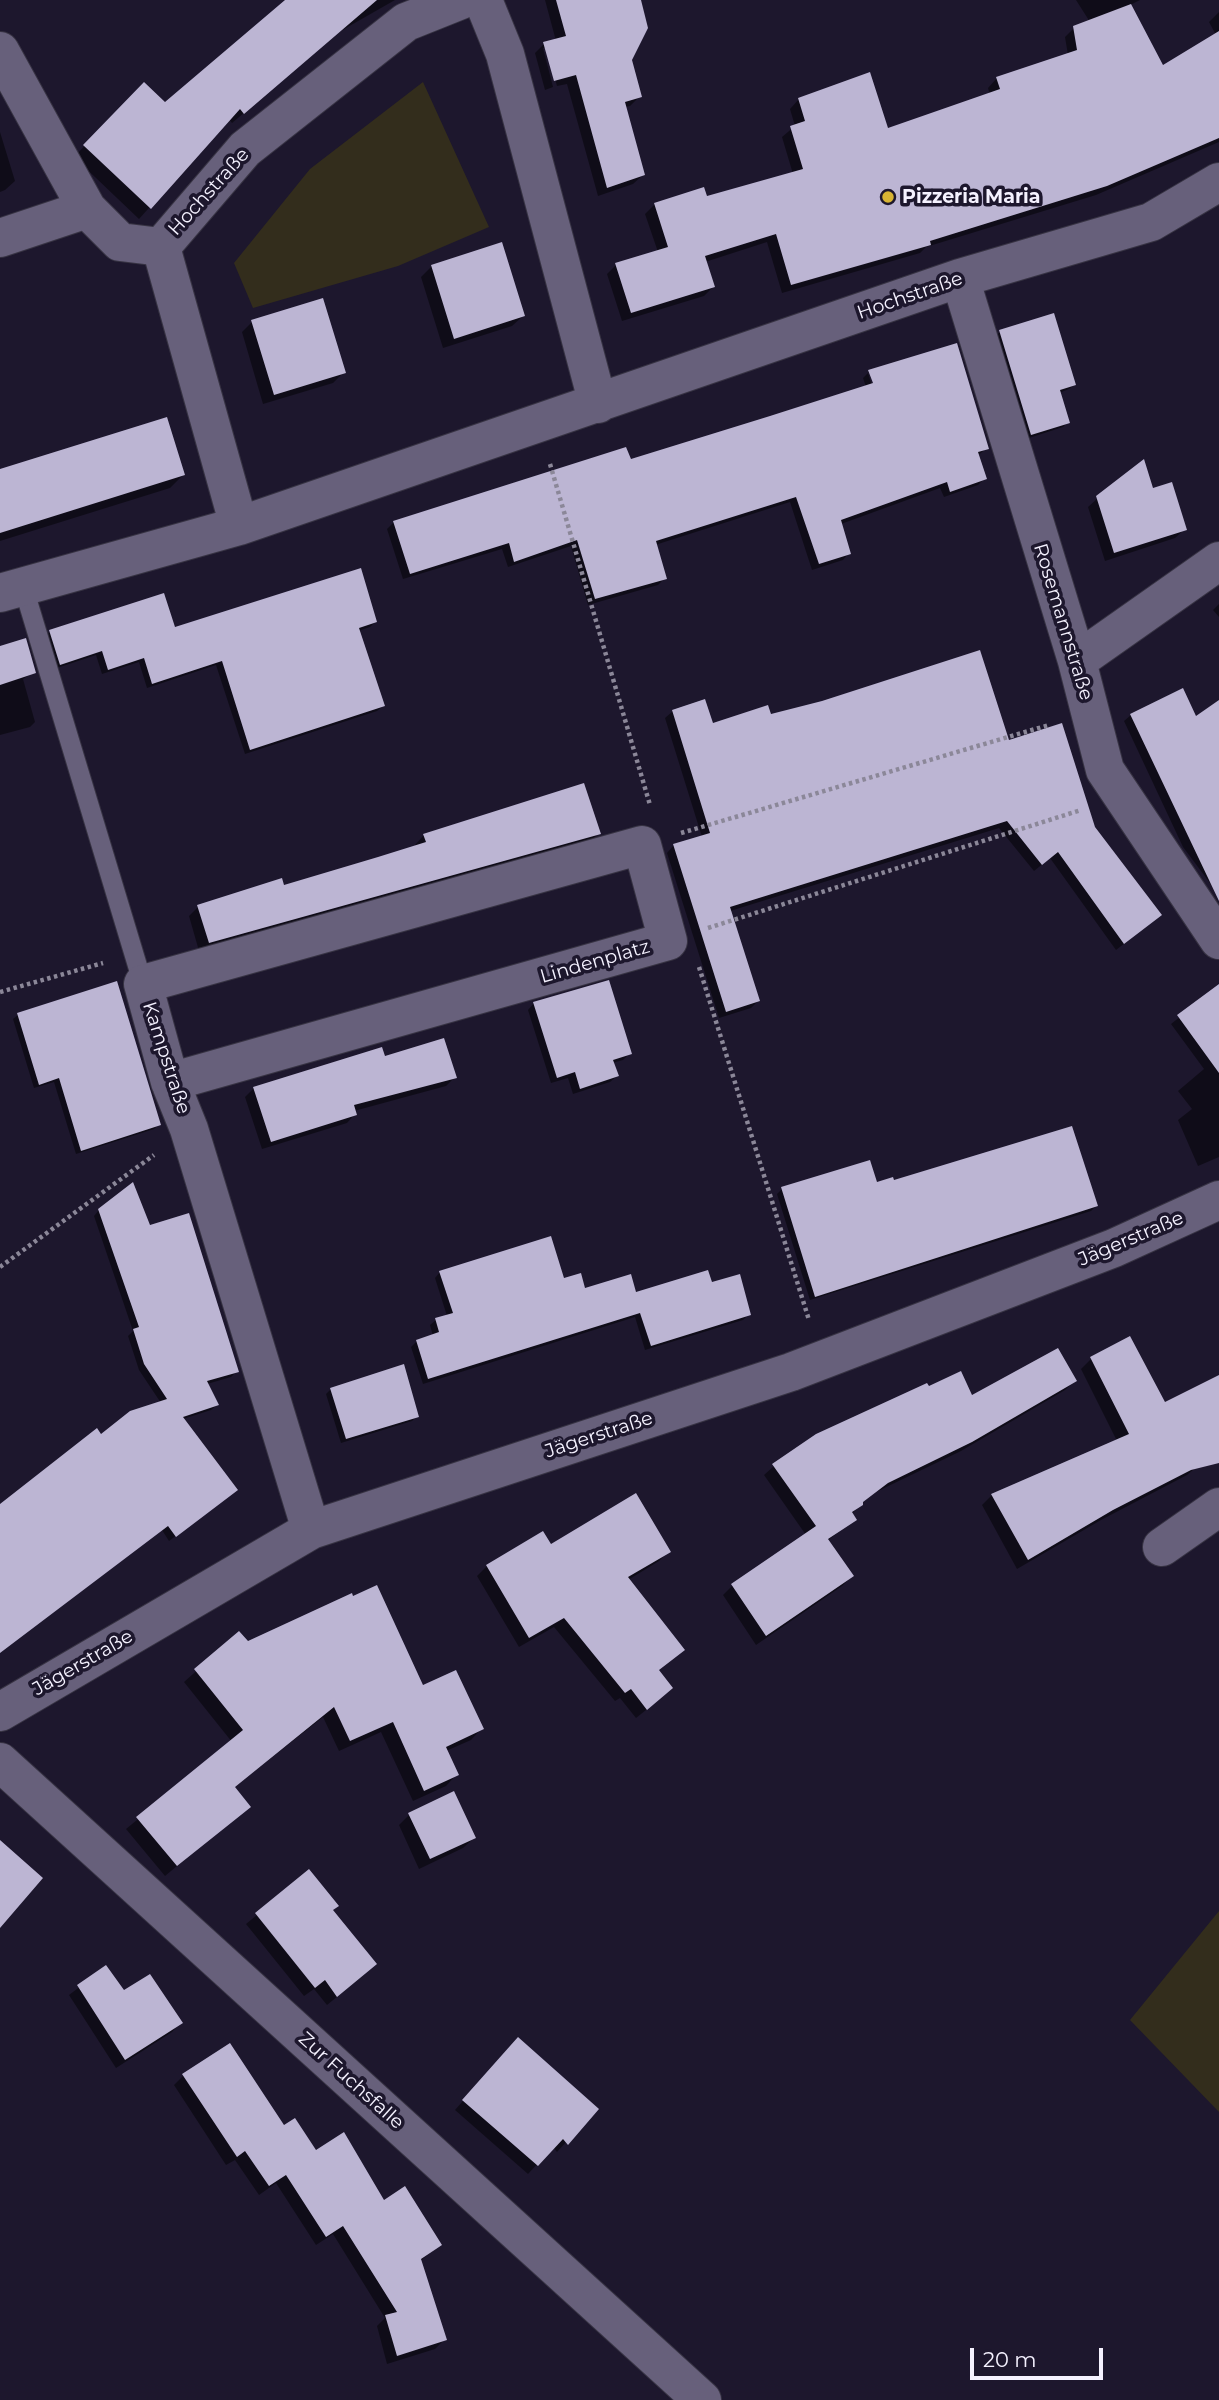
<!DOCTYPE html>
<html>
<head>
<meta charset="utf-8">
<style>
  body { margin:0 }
  #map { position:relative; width:1219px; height:2400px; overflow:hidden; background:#1d172d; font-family:Montserrat,sans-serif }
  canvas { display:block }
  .scale { position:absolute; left:970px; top:2348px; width:133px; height:32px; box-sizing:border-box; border:4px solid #f5f2ff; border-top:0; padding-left:9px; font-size:21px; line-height:24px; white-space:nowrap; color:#f5f2ff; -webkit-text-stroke:5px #1d172d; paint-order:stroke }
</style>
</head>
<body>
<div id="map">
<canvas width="1219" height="2400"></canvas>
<div class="scale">20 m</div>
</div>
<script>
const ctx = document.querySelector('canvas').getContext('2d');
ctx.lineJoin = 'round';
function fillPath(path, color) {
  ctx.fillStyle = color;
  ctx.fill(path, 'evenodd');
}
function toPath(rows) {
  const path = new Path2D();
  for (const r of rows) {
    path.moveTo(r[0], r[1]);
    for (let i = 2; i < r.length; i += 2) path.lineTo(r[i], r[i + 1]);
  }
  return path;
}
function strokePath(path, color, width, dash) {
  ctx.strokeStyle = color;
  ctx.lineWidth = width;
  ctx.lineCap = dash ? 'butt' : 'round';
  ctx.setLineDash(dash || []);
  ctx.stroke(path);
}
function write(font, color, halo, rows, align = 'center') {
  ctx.font = font + ' Montserrat,sans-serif';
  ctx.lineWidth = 7;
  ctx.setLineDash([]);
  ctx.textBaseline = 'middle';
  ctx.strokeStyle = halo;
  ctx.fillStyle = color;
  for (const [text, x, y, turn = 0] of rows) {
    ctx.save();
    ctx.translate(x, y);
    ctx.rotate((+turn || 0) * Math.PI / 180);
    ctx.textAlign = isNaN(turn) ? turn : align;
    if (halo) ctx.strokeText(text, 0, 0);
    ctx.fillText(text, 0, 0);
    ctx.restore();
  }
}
fillPath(toPath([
  [423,82,489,227,398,266,253,308,234,263,310,169],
  [1219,1911,1219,2112,1130,2020]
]), '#332d1c');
fillPath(toPath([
  [288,0,395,0,339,32,232,123,229,119,139,219,74,157,144,84,165,104],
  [545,0,639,0,630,60,640,96,630,106,625,107,643,175,633,184,598,196,567,84,557,86,547,48,543,48,553,87,545,90,535,53,544,44,556,41],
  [1076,0,1140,0,1130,5,1163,68,1216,35,1209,22,1219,12,1219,142,1096,195,926,247,920,253,782,293,767,242,705,262,713,287,704,296,622,321,607,274,616,265,658,252,645,214,655,204,706,198,793,174,782,137,795,126,790,109,799,99,887,130,990,95,988,88,997,78,1068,55,1065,37,1074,28,1090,22],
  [0,132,15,181,5,190,0,192],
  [432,266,523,316,512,326,443,348,421,277],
  [252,322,344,372,333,383,263,404,242,332],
  [1000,332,1074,385,1069,389,1059,393,1068,422,1063,427,1026,439,995,337],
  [869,372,987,448,977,456,985,478,978,485,944,497,940,488,841,524,849,553,843,560,812,570,790,502,655,545,665,578,658,585,588,605,571,546,508,567,502,549,403,579,387,529,394,522,630,462,866,387,863,378,868,373,874,392,877,391,871,373,868,373],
  [0,471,183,475,170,488,0,541],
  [1152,490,1185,529,1175,538,1105,561,1088,507,1098,498],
  [1219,604,1219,617,1213,610],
  [375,622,370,627,358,631,383,706,377,711,245,754,216,665,147,688,139,662,102,674,96,655,54,669,45,637,50,632],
  [0,647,34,672,23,679,35,722,30,727,0,735],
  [1182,690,1195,718,1219,702,1219,895,1183,847,1124,721,1131,715],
  [673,711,712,725,770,716,1007,742,1152,922,1116,950,1050,858,1034,871,999,828,730,911,758,1001,751,1008,719,1018,667,853,674,845,702,837,665,718],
  [599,833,589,843,199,951,189,916,198,907,283,888,416,847,415,845,424,835],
  [1215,989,1219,995,1219,1157,1198,1166,1178,1120,1192,1109,1178,1091,1204,1069,1171,1024],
  [534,1003,630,1053,623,1060,612,1063,617,1076,610,1082,573,1094,568,1078,551,1083,528,1010],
  [18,1015,159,1124,154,1129,76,1154,54,1082,34,1088,13,1019],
  [384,1058,455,1077,446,1086,354,1111,355,1114,347,1123,262,1149,245,1097,254,1088],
  [893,1182,1096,1206,1091,1211,810,1300,777,1194,782,1189],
  [99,1210,149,1228,237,1371,231,1377,207,1384,217,1405,211,1410,183,1419,230,1495,169,1541,162,1530,0,1652,0,1505,101,1437,161,1403,139,1370,128,1336,133,1331,94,1216],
  [440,1272,563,1280,584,1290,635,1294,711,1284,749,1314,743,1320,645,1350,635,1317,423,1384,411,1347,417,1341,433,1336,430,1325,436,1320,447,1316,435,1278],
  [1091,1359,1165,1404,1219,1377,1219,1448,1187,1475,1101,1520,1017,1569,982,1505,992,1495,1117,1441,1081,1369],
  [1075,1381,1065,1390,961,1451,876,1492,861,1503,852,1514,854,1520,827,1541,852,1576,842,1586,756,1645,723,1595,732,1586,806,1535,764,1475,774,1466,928,1388,971,1398],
  [331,1389,417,1416,412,1421,341,1443,326,1394],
  [550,1547,669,1551,659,1561,628,1580,672,1659,657,1671,661,1698,636,1718,620,1698,615,1701,554,1627,519,1647,477,1576,487,1566],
  [239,1633,247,1643,422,1688,482,1728,471,1740,446,1751,457,1774,446,1786,413,1801,381,1732,339,1751,323,1717,233,1788,248,1807,165,1876,126,1829,232,1742,184,1682],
  [409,1815,474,1838,463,1848,419,1869,399,1825],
  [309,1872,365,1974,327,2005,314,1989,304,1996,246,1924],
  [106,1967,123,1993,180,2023,172,2032,116,2068,69,1995],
  [509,2048,596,2109,557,2152,553,2147,528,2174,455,2110],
  [184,2075,284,2128,440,2245,420,2261,445,2339,435,2349,387,2364,377,2326,385,2318,333,2234,316,2245,276,2183,259,2195,235,2160,226,2165,174,2085]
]), '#0007');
fillPath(toPath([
  [285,0,377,0,244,114,240,109,151,209,83,145,144,82,165,102],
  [556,0,641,0,648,28,632,60,642,97,625,102,645,175,607,188,576,75,554,81,543,42,566,36],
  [1131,4,1163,65,1219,31,1219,138,1107,186,930,241,931,245,791,285,776,234,705,256,715,287,631,313,615,263,668,247,654,203,704,187,707,196,803,169,790,126,805,121,798,98,870,72,888,128,1000,89,996,77,1077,50,1073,26],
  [502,242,525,316,454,339,431,265],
  [323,298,346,373,274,395,251,320],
  [1054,313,1076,385,1060,390,1070,423,1031,435,999,330],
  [957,343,989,449,978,452,987,479,950,492,947,482,841,520,851,554,819,564,796,497,656,541,667,579,595,599,577,540,514,562,509,543,410,574,393,521,626,447,631,459,770,416,873,383,868,370],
  [167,417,185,475,0,533,0,469],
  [1144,459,1153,488,1172,482,1187,530,1114,553,1096,496],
  [361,568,377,622,359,628,385,706,250,750,222,661,152,684,144,658,108,670,102,651,60,665,49,630,164,593,175,627],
  [26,638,36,673,0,685,0,646],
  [980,650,1009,740,1062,723,1095,827,1162,915,1124,944,1058,852,1042,865,1007,821,730,907,760,1001,726,1012,673,844,710,833,672,710,705,699,713,723,768,705,771,714,822,701],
  [1183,688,1196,716,1219,700,1219,901,1130,714],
  [584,783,601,834,209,943,197,905,282,878,284,885,378,857,426,842,423,834],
  [609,980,632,1054,613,1060,619,1076,580,1089,575,1072,557,1078,533,1002],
  [117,981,161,1125,81,1151,59,1078,39,1085,17,1013],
  [1219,984,1219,1073,1177,1015],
  [444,1038,457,1078,354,1105,357,1115,271,1142,253,1087,382,1047,385,1056],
  [1072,1126,1098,1206,815,1297,781,1187,870,1160,877,1182,893,1177,894,1180],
  [133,1182,150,1225,189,1213,239,1372,207,1381,219,1405,183,1417,238,1490,176,1537,168,1526,0,1653,0,1504,97,1428,101,1434,130,1411,167,1399,144,1364,133,1329,139,1327,98,1209],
  [551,1236,564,1278,581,1273,585,1288,631,1274,636,1292,708,1270,712,1282,740,1274,751,1315,651,1346,640,1313,428,1379,416,1340,439,1332,435,1318,453,1313,439,1271],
  [1130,1336,1165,1402,1219,1375,1219,1463,1191,1470,1113,1510,1028,1560,991,1494,1129,1434,1090,1357],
  [1058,1348,1077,1381,972,1442,888,1483,863,1502,863,1505,852,1512,857,1520,828,1539,854,1576,766,1636,731,1584,816,1526,772,1464,816,1434,927,1383,929,1386,961,1371,972,1395],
  [404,1364,419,1417,346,1439,330,1388],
  [636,1493,671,1552,628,1577,685,1650,659,1670,673,1688,647,1710,631,1689,625,1693,564,1618,529,1638,486,1565,543,1531,551,1544],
  [377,1585,423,1685,456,1670,484,1729,446,1747,459,1775,424,1791,393,1722,350,1741,334,1707,235,1787,251,1807,177,1866,136,1817,243,1730,194,1669,239,1631,248,1641,352,1593,353,1596],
  [454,1791,476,1838,430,1859,408,1813],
  [0,1840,43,1878,0,1928],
  [309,1869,339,1906,333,1910,377,1964,337,1997,325,1980,315,1988,255,1913],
  [106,1965,124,1990,150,1974,183,2023,125,2060,77,1985],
  [518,2037,599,2109,568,2145,563,2139,538,2166,462,2100],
  [230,2043,284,2125,295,2118,316,2150,344,2132,384,2200,405,2186,442,2245,421,2259,447,2340,397,2356,385,2315,397,2312,343,2226,326,2237,286,2175,269,2186,245,2151,237,2157,182,2074]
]), '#bcb5d3');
const service = toPath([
  [23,586,143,984]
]);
const minor = toPath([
  [483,0,505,54,598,404],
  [0,51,87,209],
  [0,238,87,209,120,242,161,247],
  [161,247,245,149,406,22,461,0],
  [161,247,239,526],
  [960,278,1077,661,1105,770,1219,940],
  [0,593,239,526,960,278,1151,222,1219,182],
  [1077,661,1219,561],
  [170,1082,668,941,642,845,143,984,170,1082,189,1129,311,1530],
  [1162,1547,1219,1507],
  [0,1712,311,1530,791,1372,1114,1248,1219,1200],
  [0,1762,702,2400]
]);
strokePath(service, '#373343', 21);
strokePath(minor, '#373343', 40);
strokePath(toPath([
  [550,464,650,805],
  [681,833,1049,725],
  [708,928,1081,810],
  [699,967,809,1320],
  [0,992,103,963],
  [0,1267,154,1155]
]), '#8b8798', 4.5, [3.5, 3.5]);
strokePath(service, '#67607b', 19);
strokePath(minor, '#67607b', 38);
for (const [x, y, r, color] of [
  [888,197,7,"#d8b434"]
]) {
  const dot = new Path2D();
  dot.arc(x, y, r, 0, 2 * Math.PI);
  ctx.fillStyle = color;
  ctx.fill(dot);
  strokePath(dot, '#1d172d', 2.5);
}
write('19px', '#f5f2ff', '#1d172d', [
  ["Hochstraße",209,192,-48],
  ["Hochstraße",910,296,-19],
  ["Rosemannstraße",1063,622,73],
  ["Lindenplatz",595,962,-16],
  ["Kampstraße",166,1058,72],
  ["Jägerstraße",1131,1239,-23],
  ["Jägerstraße",599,1435,-18],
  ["Jägerstraße",83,1663,-30],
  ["Zur Fuchsfalle",351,2081,42]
]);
write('bold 19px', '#f5f2ff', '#1d172d', [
  ["Pizzeria Maria",902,197]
], 'left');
</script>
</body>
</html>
